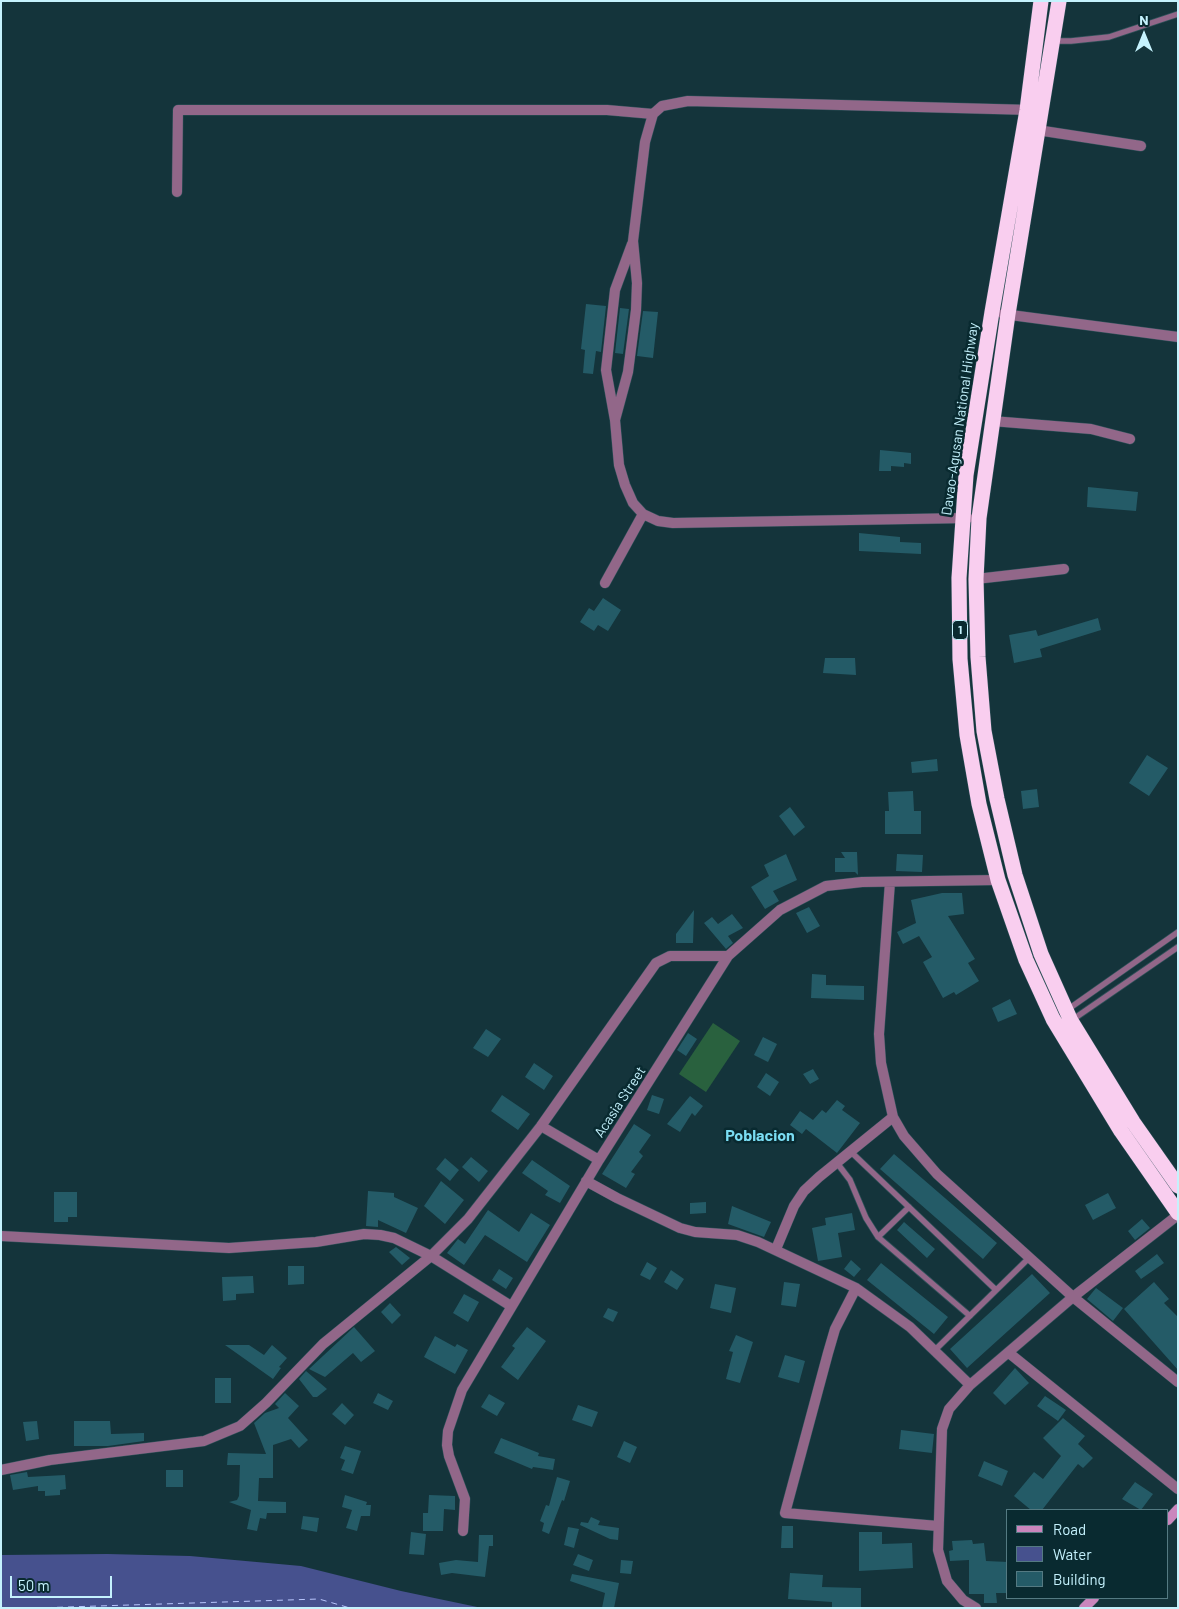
<!DOCTYPE html>
<html>
<head>
<meta charset="utf-8">
<style>
  body { margin:0 }
  #map { position:relative; width:1179px; height:1609px; overflow:hidden; background:#14343b; font-family:Barlow,sans-serif }
  canvas { display:block }
  .frame { position:absolute; inset:0; border:2px solid #c5f2fd; pointer-events:none }
  .legend { position:absolute; left:1006px; top:1509px; width:162px; height:90px; box-sizing:border-box; background:#092a30; border:1px solid #547a82; margin:0; padding:6px 9px; list-style:none; font-size:15px; color:#c5f2fd }
  .legend li { display:flex; align-items:center; gap:10px; height:25px }
  .legend b { width:25px; border:1px solid #547a82 }
  .north { position:absolute; left:1119px; top:10px; width:50px; height:50px; -webkit-text-stroke:4px #092a30; paint-order:stroke; rotate:0deg; font-size:14px; font-weight:700; line-height:20px; text-align:center; color:#c5f2fd }
  .north::after { content:''; display:block; margin:auto; width:18px; height:22px; background:#c5f2fd; clip-path:polygon(50% 0,100% 100%,50% 72%,0 100%) }
  .scale { position:absolute; left:10px; top:1576px; width:102px; height:22px; box-sizing:border-box; border:2px solid #c5f2fd; border-top:0; padding-left:6px; font-size:15px; line-height:18px; white-space:nowrap; color:#c5f2fd; -webkit-text-stroke:4px #092a30; paint-order:stroke }
</style>
</head>
<body>
<div id="map">
<canvas width="1179" height="1609"></canvas>
<div class="frame"></div>
<ul class="legend">
<li><b style="height:6px;background:#ca86bd"></b>Road</li>
<li><b style="height:14px;background:#46518e"></b>Water</li>
<li><b style="height:14px;background:#245b67"></b>Building</li>
</ul>
<div class="north">N</div>
<div class="scale">50 m</div>
</div>
<script>
const ctx = document.querySelector('canvas').getContext('2d');
ctx.lineJoin = 'round';
function fillPath(path, color) {
  ctx.fillStyle = color;
  ctx.fill(path, 'evenodd');
}
function toPath(rows) {
  const path = new Path2D();
  for (const r of rows) {
    path.moveTo(r[0], r[1]);
    for (let i = 2; i < r.length; i += 2) path.lineTo(r[i], r[i + 1]);
  }
  return path;
}
function strokePath(path, color, width, dash) {
  ctx.strokeStyle = color;
  ctx.lineWidth = width;
  ctx.lineCap = dash ? 'butt' : 'round';
  ctx.setLineDash(dash || []);
  ctx.stroke(path);
}
function write(font, color, halo, rows, align = 'center') {
  ctx.font = font + ' Barlow,sans-serif';
  ctx.lineWidth = 5;
  ctx.setLineDash([]);
  ctx.textBaseline = 'middle';
  ctx.strokeStyle = halo;
  ctx.fillStyle = color;
  for (const [text, x, y, turn = 0] of rows) {
    ctx.save();
    ctx.translate(x, y);
    ctx.rotate((+turn || 0) * Math.PI / 180);
    ctx.textAlign = isNaN(turn) ? turn : align;
    if (halo) ctx.strokeText(text, 0, 0);
    ctx.fillText(text, 0, 0);
    ctx.restore();
  }
}
fillPath(toPath([
  [713,1023,740,1041,706,1092,679,1074]
]), '#29613e');
fillPath(toPath([
  [107,1554,190,1556,301,1566,401,1591,482,1608,1,1608,1,1555]
]), '#46518e');
strokePath(toPath([
  [35,1608,319,1599,350,1608]
]), '#b9c6fd', 1, [6, 5]);
fillPath(toPath([
  [586,304,606,306,601,352,596,351,593,374,583,373,585,350,581,349],
  [620,308,629,309,623,354,615,353],
  [643,311,658,312,653,358,637,356],
  [880,450,911,453,911,464,904,463,904,467,891,466,891,471,879,471],
  [1088,487,1138,492,1136,511,1087,507],
  [859,533,900,537,900,542,921,543,921,554,859,551],
  [603,598,621,610,608,631,598,625,594,631,580,622,589,608,594,611],
  [1098,618,1101,630,1040,649,1042,657,1014,663,1009,635,1036,630,1038,636],
  [825,658,855,658,856,675,823,673],
  [1147,755,1168,768,1149,796,1129,783],
  [937,759,938,771,912,773,911,762],
  [1037,789,1039,807,1023,809,1021,791],
  [913,791,914,811,921,811,921,834,885,834,885,811,889,811,888,792],
  [790,807,805,827,794,836,779,816],
  [841,852,857,852,858,875,855,872,835,872,835,858,845,858],
  [786,854,797,880,773,891,779,901,765,909,751,887,769,876,764,865],
  [897,854,923,855,922,872,896,871],
  [942,893,962,893,964,914,948,916,975,959,968,963,979,981,956,995,954,992,943,998,923,962,932,957,919,936,903,944,897,932,916,923,911,900],
  [809,907,820,926,807,933,796,913],
  [694,910,693,943,676,943,676,934],
  [732,914,743,928,728,936,733,943,726,949,704,923,712,917,718,924],
  [812,974,826,975,826,985,864,986,864,1000,811,998],
  [1010,999,1017,1014,998,1022,992,1008],
  [486,1029,501,1039,488,1057,473,1048],
  [688,1033,697,1039,686,1056,677,1050],
  [763,1037,777,1044,768,1062,754,1055],
  [534,1063,553,1076,544,1090,525,1077],
  [813,1069,819,1079,810,1084,803,1074],
  [766,1073,779,1082,770,1096,757,1087],
  [502,1095,530,1114,518,1130,491,1111],
  [652,1095,664,1099,659,1114,647,1110],
  [690,1096,703,1106,695,1116,692,1113,680,1132,667,1124],
  [837,1100,845,1106,842,1110,860,1123,837,1153,806,1129,802,1134,790,1125,800,1111,813,1120,822,1110,826,1113],
  [634,1124,651,1135,639,1152,643,1156,631,1172,635,1174,626,1188,602,1174],
  [894,1154,997,1243,983,1259,880,1169],
  [471,1157,488,1171,479,1182,462,1167],
  [445,1158,459,1170,450,1181,436,1169],
  [532,1160,570,1186,560,1203,545,1195,548,1191,522,1173],
  [441,1181,464,1200,445,1224,424,1206],
  [368,1191,394,1193,394,1197,418,1208,406,1233,378,1220,378,1227,366,1226],
  [54,1192,77,1192,77,1217,68,1217,68,1222,54,1222],
  [1108,1193,1116,1208,1093,1220,1085,1205],
  [706,1202,706,1213,690,1214,690,1203],
  [732,1206,771,1222,764,1237,728,1224],
  [488,1210,519,1232,531,1213,550,1225,527,1262,485,1235,464,1265,447,1253,458,1239,465,1244],
  [852,1213,855,1230,838,1233,842,1257,818,1261,812,1228,826,1225,825,1218],
  [1142,1219,1150,1228,1135,1240,1128,1231],
  [904,1222,935,1249,927,1258,897,1230],
  [396,1247,410,1258,402,1265,389,1252],
  [1157,1254,1164,1263,1141,1279,1135,1271],
  [851,1260,861,1269,854,1277,844,1269],
  [647,1262,657,1268,650,1280,640,1275],
  [881,1263,948,1317,934,1334,867,1280],
  [288,1266,304,1266,304,1284,288,1285],
  [499,1269,513,1278,506,1289,492,1280],
  [671,1270,684,1279,677,1290,664,1282],
  [1032,1274,1050,1293,967,1368,950,1349],
  [253,1276,254,1293,236,1294,236,1300,223,1301,222,1277],
  [784,1282,800,1284,796,1307,781,1305],
  [1154,1282,1169,1299,1164,1303,1178,1317,1178,1370,1124,1309],
  [715,1284,736,1288,731,1313,710,1308],
  [1096,1288,1123,1308,1113,1321,1087,1299],
  [464,1294,479,1302,468,1322,453,1313],
  [390,1303,401,1315,392,1324,381,1312],
  [608,1308,618,1312,613,1322,603,1317],
  [354,1327,375,1351,361,1362,353,1353,325,1377,309,1369],
  [527,1327,546,1341,518,1380,501,1367,515,1348,512,1346],
  [736,1335,753,1342,740,1383,726,1379,733,1352,729,1351],
  [435,1336,455,1347,457,1344,468,1350,455,1374,424,1357],
  [225,1345,249,1345,264,1355,272,1345,287,1358,279,1367,281,1368,273,1379],
  [785,1355,805,1361,799,1383,778,1377],
  [1015,1368,1029,1383,1005,1405,993,1393],
  [306,1371,327,1389,317,1397,313,1397,299,1379],
  [215,1378,231,1378,231,1403,215,1403],
  [285,1393,299,1406,288,1418,308,1440,299,1448,291,1439,273,1445,273,1478,259,1478,258,1501,286,1502,286,1513,267,1513,266,1519,260,1518,257,1531,247,1529,251,1510,229,1502,237,1500,239,1496,240,1465,227,1465,228,1453,266,1454,254,1423,265,1413,279,1408,275,1404],
  [378,1393,393,1401,388,1410,373,1403],
  [489,1394,505,1403,497,1416,481,1407],
  [1045,1396,1066,1410,1058,1421,1037,1406],
  [342,1403,354,1415,345,1425,332,1414],
  [578,1405,598,1412,592,1427,572,1420],
  [1063,1418,1085,1436,1078,1444,1093,1458,1083,1468,1078,1464,1042,1510,1031,1510,1014,1496,1034,1472,1043,1479,1061,1456,1043,1438],
  [37,1421,39,1439,26,1441,23,1422],
  [74,1421,110,1421,111,1434,144,1433,144,1441,108,1446,74,1446],
  [901,1430,934,1434,932,1453,899,1449],
  [501,1438,539,1453,538,1456,555,1459,553,1470,533,1467,532,1469,494,1453],
  [624,1441,637,1447,630,1463,617,1457],
  [345,1446,361,1451,353,1474,341,1470,345,1460,340,1458],
  [984,1461,1008,1471,1002,1486,978,1476],
  [166,1470,183,1470,183,1487,166,1487],
  [27,1472,28,1477,65,1475,66,1489,60,1490,60,1495,45,1496,45,1491,38,1491,38,1486,13,1490,10,1475],
  [557,1477,570,1481,564,1501,562,1500,549,1534,542,1531,544,1523,540,1521,546,1505,549,1506],
  [1135,1482,1153,1494,1141,1510,1122,1499],
  [345,1495,367,1502,366,1505,371,1505,370,1516,361,1516,357,1531,346,1528,352,1510,342,1507],
  [429,1495,455,1496,455,1510,444,1509,443,1531,423,1531,423,1513,428,1513],
  [303,1516,319,1518,317,1532,301,1529],
  [591,1517,600,1521,598,1525,619,1528,618,1540,610,1539,580,1525,581,1522,588,1523],
  [782,1526,793,1526,793,1548,781,1548],
  [568,1527,579,1529,574,1548,564,1545],
  [411,1532,426,1534,424,1555,409,1554],
  [859,1532,882,1532,882,1544,912,1543,913,1568,859,1571],
  [479,1535,493,1535,493,1546,489,1546,485,1577,452,1573,441,1575,439,1563,456,1560,478,1562],
  [972,1540,973,1544,984,1543,986,1561,1008,1562,1008,1593,996,1593,997,1603,984,1603,984,1594,969,1594,969,1560,950,1561,949,1551,953,1550,952,1541],
  [578,1554,593,1560,589,1571,573,1565],
  [621,1560,633,1561,631,1574,620,1573],
  [790,1573,823,1575,822,1587,861,1588,861,1608,832,1608,832,1602,788,1599],
  [572,1574,619,1583,614,1608,602,1608,605,1593,570,1581]
]), '#245b67');
const lane = toPath([
  [1053,41,1071,41,1109,37,1178,14],
  [1067,1010,1178,932],
  [1072,1020,1178,947],
  [850,1151,996,1290],
  [837,1163,850,1180,866,1218,878,1237,970,1316],
  [878,1237,909,1207],
  [935,1350,1029,1258]
]);
const street = toPath([
  [1037,130,1141,146],
  [177,192,178,110,607,110,653,114],
  [632,244,615,290,606,370,615,420,619,465,625,485,633,503,643,514,658,521,673,523,968,518],
  [1003,314,1178,337],
  [615,420,628,372,636,310,637,283,633,241,645,142,653,114,662,106,688,101,1032,110],
  [992,421,1091,429,1130,439],
  [976,579,1064,569],
  [605,583,643,514],
  [890,882,879,1034,881,1063,893,1117,904,1136,937,1174,1073,1297,1178,1382],
  [541,1126,599,1160],
  [586,1181,617,1198,680,1228,695,1232,737,1235,758,1242,856,1288,910,1327,970,1385],
  [1,1236,229,1248,316,1242,364,1234,380,1235,394,1238,431,1256,511,1306],
  [776,1249,794,1206,804,1191,819,1177,893,1117],
  [856,1288,835,1329,828,1353,785,1513,938,1526],
  [1009,1353,1178,1489],
  [1,1470,50,1460,204,1441,240,1426,266,1403,323,1344,431,1256,468,1219,541,1126,656,963,670,956,728,956],
  [463,1531,465,1499,449,1456,447,1445,448,1431,462,1390,599,1160,728,956,780,910,826,886,862,882,998,880],
  [976,1608,963,1600,947,1581,938,1550,942,1429,949,1409,970,1385,1073,1297,1178,1215]
]);
const secondary = toPath([
  [1168,1520,1178,1509],
  [1084,1608,1094,1598]
]);
const highway = toPath([
  [1041,1,1027,110,992,312,966,475,959,578,960,659,967,735,979,804,998,880,1026,960,1053,1019,1121,1131,1178,1213],
  [1059,1,1008,314,979,518,976,579,978,657,984,731,997,799,1015,875,1041,954,1071,1021,1133,1122,1178,1186]
]);
strokePath(lane, '#30525a', 7);
strokePath(street, '#30525a', 11);
strokePath(secondary, '#30525a', 11);
strokePath(highway, '#30525a', 16);
strokePath(lane, '#926789', 5.5);
strokePath(street, '#926789', 10);
strokePath(secondary, '#ca86bd', 10);
strokePath(highway, '#f9ceef', 15);
for (const [x, y, w] of [
  [960,630,15]
]) {
  const box = new Path2D();
  box.roundRect(x - w / 2, y - 9.5, w, 19, 4);
  ctx.fillStyle = '#092a30';
  ctx.fill(box);
  strokePath(box, '#c5f2fd', 1);
}
write('bold 12px', '#c5f2fd', null, [
  ["1",960,630]
]);
write('14px', '#c5f2fd', '#092a30', [
  ["Davao-Agusan National Highway",960,419,-82],
  ["Acasia Street",620,1102,-57]
]);
write('bold 16px', '#7addf3', '#092a30', [
  ["Poblacion",760,1136]
]);
</script>
</body>
</html>
